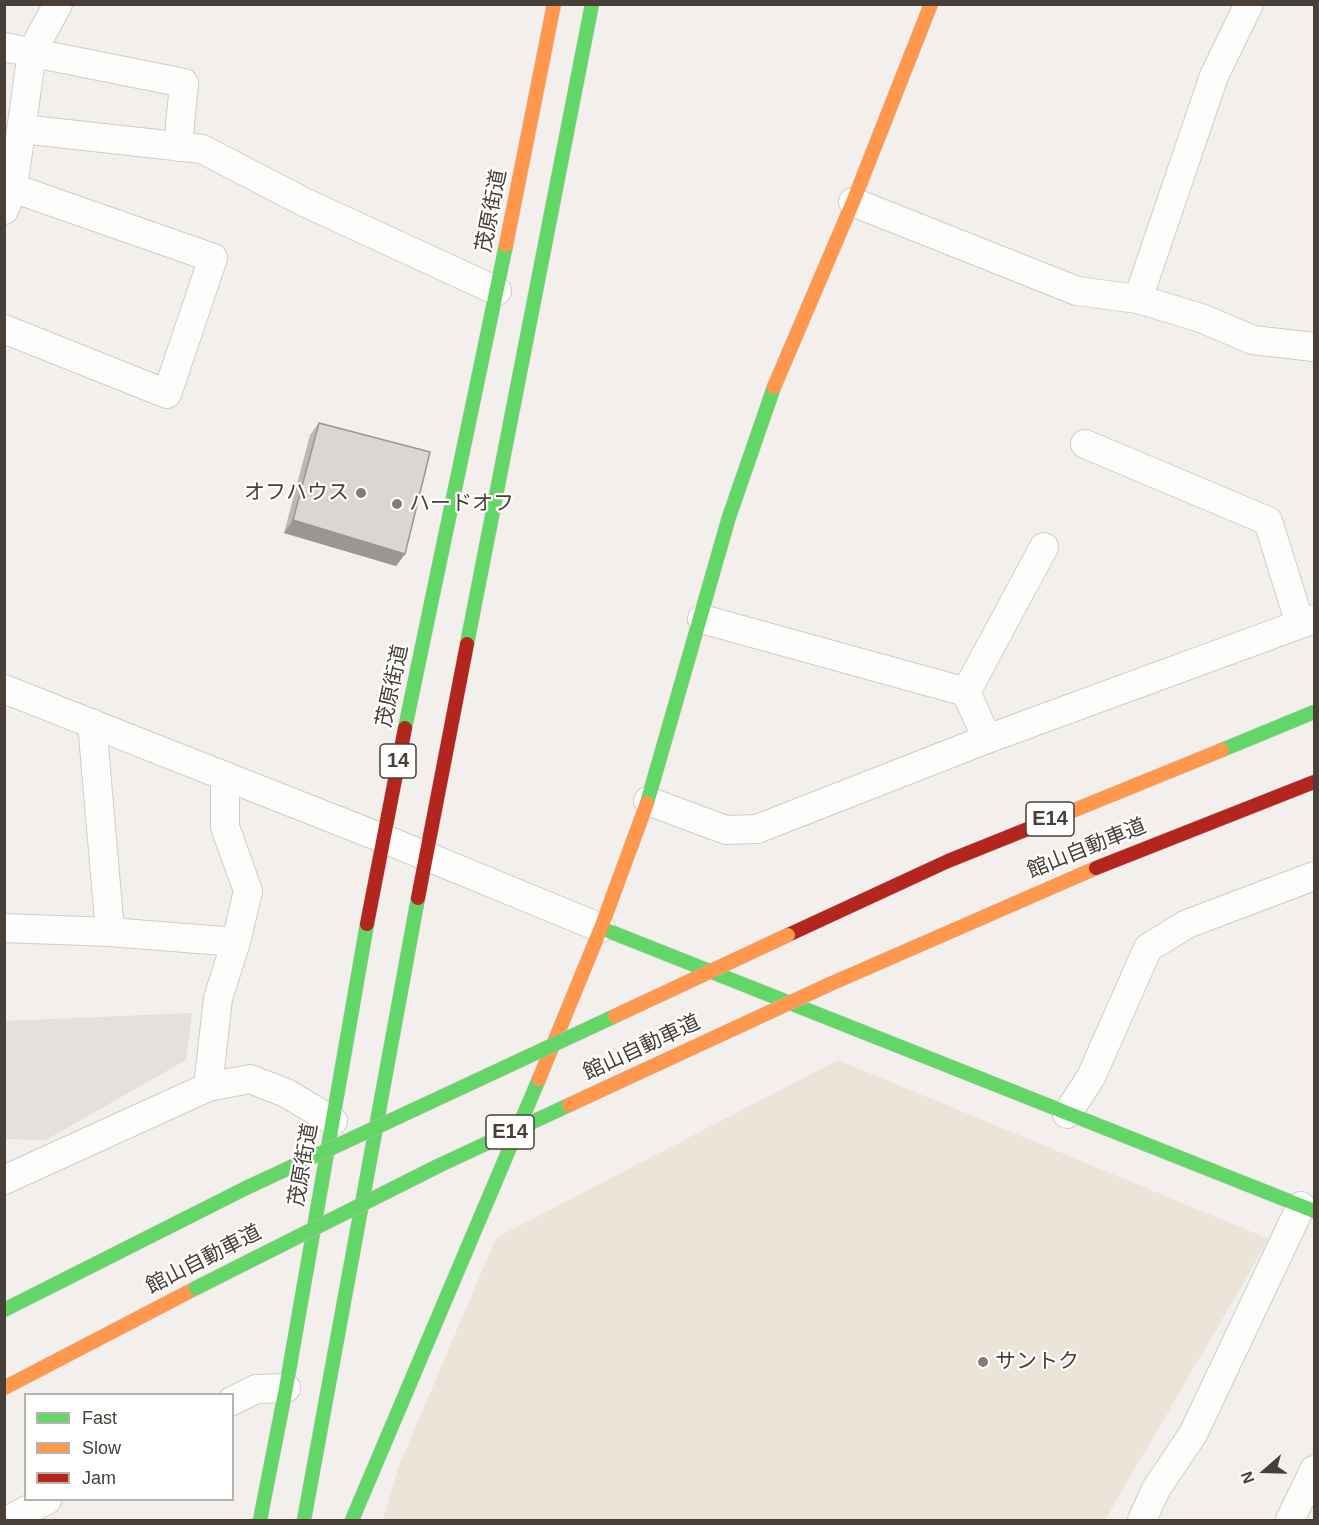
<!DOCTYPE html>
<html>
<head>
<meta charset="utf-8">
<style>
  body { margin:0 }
  #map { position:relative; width:1319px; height:1525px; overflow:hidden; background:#f2efec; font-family:Helvetica,sans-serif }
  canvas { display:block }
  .frame { position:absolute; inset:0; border:6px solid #484038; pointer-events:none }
  .legend { position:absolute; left:24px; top:1393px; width:210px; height:108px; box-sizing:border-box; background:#fff; border:2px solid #b6b3af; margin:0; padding:8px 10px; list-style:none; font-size:18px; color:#484038 }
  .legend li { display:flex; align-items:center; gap:12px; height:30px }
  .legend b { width:30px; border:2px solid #b6b3af }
  .north { position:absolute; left:1235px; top:1441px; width:60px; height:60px; -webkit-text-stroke:4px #fff; paint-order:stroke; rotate:250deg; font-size:16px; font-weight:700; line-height:24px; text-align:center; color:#484038 }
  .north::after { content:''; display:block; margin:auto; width:21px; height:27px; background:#484038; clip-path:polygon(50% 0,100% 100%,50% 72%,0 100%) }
</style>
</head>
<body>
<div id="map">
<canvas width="1319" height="1525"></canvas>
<div class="frame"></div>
<ul class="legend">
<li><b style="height:8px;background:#63d668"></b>Fast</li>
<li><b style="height:8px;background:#ff974d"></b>Slow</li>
<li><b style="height:8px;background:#b3261e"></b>Jam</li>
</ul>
<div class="north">N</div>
</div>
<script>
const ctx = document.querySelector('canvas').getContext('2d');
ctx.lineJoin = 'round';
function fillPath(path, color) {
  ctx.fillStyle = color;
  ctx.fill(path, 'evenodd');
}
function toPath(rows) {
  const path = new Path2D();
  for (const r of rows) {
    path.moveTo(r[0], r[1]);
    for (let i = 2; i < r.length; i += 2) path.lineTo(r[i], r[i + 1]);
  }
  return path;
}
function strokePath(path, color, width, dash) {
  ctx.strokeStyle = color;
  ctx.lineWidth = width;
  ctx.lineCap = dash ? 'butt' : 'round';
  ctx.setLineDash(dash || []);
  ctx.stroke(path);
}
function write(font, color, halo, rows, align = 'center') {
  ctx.font = font + ' Helvetica,"Noto Sans JP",sans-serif';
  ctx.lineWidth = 4.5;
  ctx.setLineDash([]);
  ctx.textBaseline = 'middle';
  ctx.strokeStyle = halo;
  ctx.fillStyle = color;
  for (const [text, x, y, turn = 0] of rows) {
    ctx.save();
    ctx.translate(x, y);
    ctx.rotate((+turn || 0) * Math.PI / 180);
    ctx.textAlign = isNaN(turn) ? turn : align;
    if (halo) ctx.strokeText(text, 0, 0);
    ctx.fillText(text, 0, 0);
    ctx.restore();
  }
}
fillPath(toPath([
  [838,1060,1269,1239,1105,1520,383,1520,399,1466,496,1238]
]), '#ece3d9');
fillPath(toPath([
  [192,1013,186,1060,46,1140,5,1139,5,1021]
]), '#e4e0dd');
const street = toPath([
  [4,47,184,83,178,147],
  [22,129,202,149,304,202,497,291],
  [853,202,1077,291,1138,299,1201,318,1253,340,1314,347],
  [4,210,13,188,32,52,58,4],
  [1138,299,1214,76,1249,4],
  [4,329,167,394,213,258,13,188],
  [1085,444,1268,521,1300,624],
  [702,619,966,692,987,739],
  [4,689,382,838,601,928],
  [966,692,1044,547],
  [92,723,110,932],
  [648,801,726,830,757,829,987,739,1314,619],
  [4,928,110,932,236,942],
  [208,1087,218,998,236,942,248,891,225,827,225,776],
  [1067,1114,1091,1077,1148,948,1187,924,1314,876],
  [4,1180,208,1087,250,1079,286,1093,333,1121],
  [232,1401,256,1389,286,1388],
  [8,1520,47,1500],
  [1142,1520,1156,1489,1193,1434,1301,1206],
  [1290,1520,1314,1470]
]);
const fast = toPath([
  [467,644,592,4],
  [405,728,506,245],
  [1222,750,1314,712],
  [647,803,729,517,774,387],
  [601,928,1314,1211],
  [4,1310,246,1188],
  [260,1520,286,1388,367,924],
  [304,1520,418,898],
  [352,1520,539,1079]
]);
const slow = toPath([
  [506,245,554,4],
  [774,387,853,202,931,4],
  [1050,820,1222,750],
  [828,985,1096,868],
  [539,1079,601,928,647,803],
  [4,1388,196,1288]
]);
const jam = toPath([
  [1096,868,1314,782],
  [418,898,467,644],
  [367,924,405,728],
  [788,935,948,861,1050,820]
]);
strokePath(street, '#d0cdc9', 30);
strokePath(fast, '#d0cbc3', 15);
strokePath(slow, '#d0cbc3', 15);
strokePath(jam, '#d0cbc3', 15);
strokePath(street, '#fdfdfc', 28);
strokePath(fast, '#63d668', 14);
strokePath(slow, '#ff974d', 14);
strokePath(jam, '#b3261e', 14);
const fastBridge = toPath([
  [246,1188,615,1016],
  [196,1288,438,1166,569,1105]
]);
const slowBridge = toPath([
  [615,1016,788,935],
  [569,1105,828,985]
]);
strokePath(fastBridge, '#c8baa8', 15, []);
strokePath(slowBridge, '#c8baa8', 15, []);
strokePath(fastBridge, '#63d668', 14);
strokePath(slowBridge, '#ff974d', 14);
fillPath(toPath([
  [319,423,405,554,396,566,284,533,310,435]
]), '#bbb8b5');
fillPath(toPath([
  [293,520,405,554,396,566,284,533]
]), '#999694');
const building = toPath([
  [319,423,430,452,405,554,293,520,319,423]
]);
fillPath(building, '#dad6d3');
strokePath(building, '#999694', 1.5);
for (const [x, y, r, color] of [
  [361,493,6,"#847d77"],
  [397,504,6,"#847d77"],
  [983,1362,6,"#847d77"]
]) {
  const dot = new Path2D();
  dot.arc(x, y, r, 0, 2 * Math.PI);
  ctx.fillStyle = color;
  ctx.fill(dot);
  strokePath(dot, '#fff', 2);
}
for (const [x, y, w] of [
  [398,761,36],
  [1050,819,48],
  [510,1132,48]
]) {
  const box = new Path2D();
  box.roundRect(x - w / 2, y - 17, w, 34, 4.5);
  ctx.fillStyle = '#fff';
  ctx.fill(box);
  strokePath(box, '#484038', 1.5);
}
write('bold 20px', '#484038', null, [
  ["14",398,761],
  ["E14",1050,819],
  ["E14",510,1132]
]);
write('21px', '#484038', '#fff', [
  ["茂原街道",492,211,-79],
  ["茂原街道",393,686,-78],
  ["館山自動車道",1087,849,-22],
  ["館山自動車道",642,1048,-25],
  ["茂原街道",304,1165,-80],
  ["館山自動車道",204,1260,-27]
]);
write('21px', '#484038', '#fff', [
  ["オフハウス",349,493,"right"],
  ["ハードオフ",409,504],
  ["サントク",995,1362]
], 'left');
</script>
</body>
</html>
